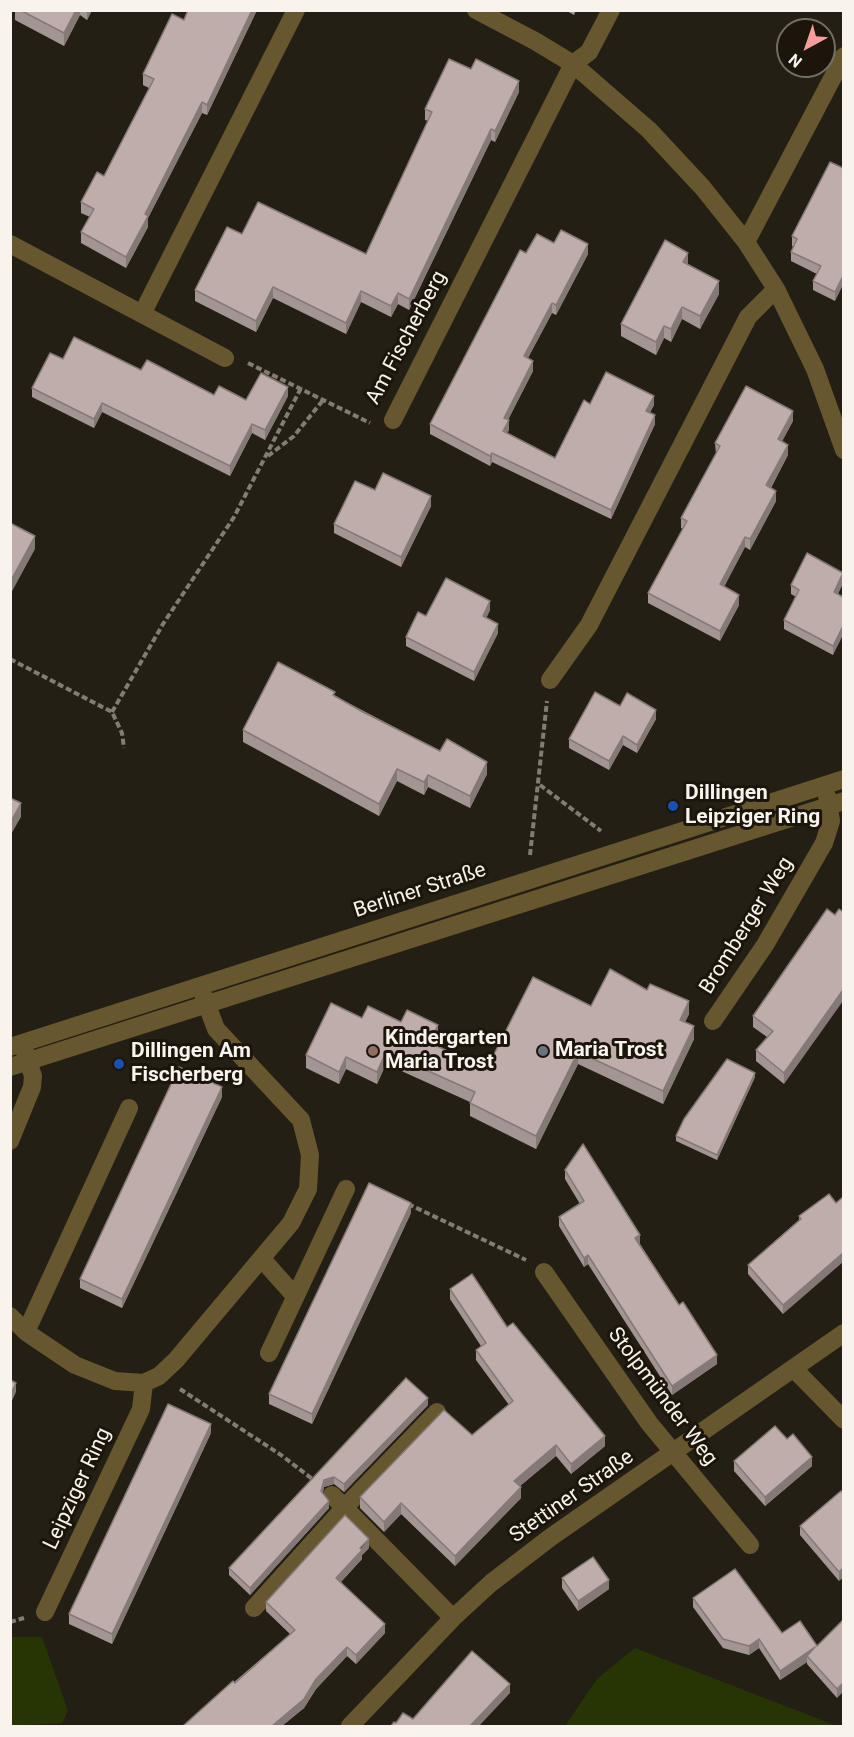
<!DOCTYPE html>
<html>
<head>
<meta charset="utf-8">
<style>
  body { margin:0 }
  #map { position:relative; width:854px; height:1737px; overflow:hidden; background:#241f15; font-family:Roboto,sans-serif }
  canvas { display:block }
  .frame { position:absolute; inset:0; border:12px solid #f8f4ed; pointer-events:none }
  .north { position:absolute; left:776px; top:18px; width:60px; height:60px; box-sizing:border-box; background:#1b150c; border:2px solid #736e66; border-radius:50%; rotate:220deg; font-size:16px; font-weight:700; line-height:24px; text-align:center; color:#f8f4ed }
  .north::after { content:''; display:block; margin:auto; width:21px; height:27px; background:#f59b99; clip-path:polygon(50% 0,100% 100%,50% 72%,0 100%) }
</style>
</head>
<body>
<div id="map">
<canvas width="854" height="1737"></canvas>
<div class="frame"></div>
<div class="north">N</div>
</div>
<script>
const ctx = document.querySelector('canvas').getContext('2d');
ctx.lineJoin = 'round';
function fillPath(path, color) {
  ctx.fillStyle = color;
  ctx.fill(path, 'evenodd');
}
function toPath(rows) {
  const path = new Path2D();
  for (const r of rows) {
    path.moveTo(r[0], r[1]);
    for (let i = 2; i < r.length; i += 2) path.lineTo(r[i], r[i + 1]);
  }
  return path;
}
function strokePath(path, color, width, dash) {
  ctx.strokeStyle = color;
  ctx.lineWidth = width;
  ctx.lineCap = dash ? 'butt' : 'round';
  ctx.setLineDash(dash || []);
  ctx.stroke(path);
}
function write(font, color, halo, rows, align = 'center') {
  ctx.font = font + ' Roboto,sans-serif';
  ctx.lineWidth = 6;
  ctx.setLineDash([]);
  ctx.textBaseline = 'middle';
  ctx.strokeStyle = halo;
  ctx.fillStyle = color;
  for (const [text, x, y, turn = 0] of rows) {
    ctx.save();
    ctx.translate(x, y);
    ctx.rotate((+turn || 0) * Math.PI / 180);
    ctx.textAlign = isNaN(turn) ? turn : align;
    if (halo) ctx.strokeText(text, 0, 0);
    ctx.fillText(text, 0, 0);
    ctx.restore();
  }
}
fillPath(toPath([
  [11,1637,42,1637,68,1711,62,1723,11,1726],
  [635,1648,837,1726,565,1726,597,1679]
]), '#273505');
strokePath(toPath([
  [248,363,370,423],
  [268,456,294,436,324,399],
  [10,659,112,712,122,733,124,748],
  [112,712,163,624,234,517,301,388],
  [540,785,601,831],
  [530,855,547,701],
  [408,1204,526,1260],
  [180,1389,281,1455,315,1481],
  [10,1622,24,1618]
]), '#817d74', 4, [6, 3]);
strokePath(toPath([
  [476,10,535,41,573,64,649,130,703,188,746,242,776,289,815,369,844,450],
  [746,242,844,56],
  [10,244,225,358],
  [142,314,296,10],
  [393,420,573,64,589,52,611,10],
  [550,680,589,625,748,317,776,289],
  [713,1021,765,945,824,843,831,821,827,796],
  [10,1047,844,779],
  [10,1067,844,801],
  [10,1141,32,1087,33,1076,25,1052],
  [262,1259,294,1295],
  [544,1272,649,1423,750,1545],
  [10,1316,26,1332,75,1365,115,1381,144,1383,159,1376,176,1360,291,1223,308,1189,310,1155,301,1120,216,1029,204,997],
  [26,1332,129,1108],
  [269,1353,346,1189],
  [794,1369,844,1420],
  [332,1495,453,1618],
  [254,1608,345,1507,437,1412],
  [45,1612,141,1409,144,1383],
  [350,1726,453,1618,491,1583,551,1537,844,1333]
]), '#67572f', 18);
fillPath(toPath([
  [15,10,92,10,87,20,80,15,64,46,15,20],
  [188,10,257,10,207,115,202,113,148,218,148,227,126,268,81,243,81,232,90,217,81,213,81,202,104,176,149,88,143,85,143,74,184,20],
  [565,10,576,10,574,15],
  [519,92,495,142,491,140,409,310,398,304,391,317,361,302,346,334,273,298,256,332,195,301,195,290,242,234,366,254,428,121,425,120,425,109],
  [843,168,835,301,813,290,813,281,817,274,791,261,791,252,794,247,792,246,792,236],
  [554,243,588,254,556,315,552,313,528,358,533,371,508,420,509,430,507,433,555,458,590,404,654,405,650,412,655,424,611,519,492,462,490,466,430,434,430,424],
  [688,265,719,294,700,329,682,319,671,342,664,338,656,355,621,336,621,324],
  [141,370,214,395,246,400,288,396,265,440,252,433,230,476,102,412,94,428,32,397,32,388],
  [793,421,782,441,788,455,771,488,776,501,750,550,745,547,724,586,739,605,720,641,648,603,648,593,683,529,681,528,681,518,716,454,715,443],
  [375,490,431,506,401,567,334,533,334,524],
  [843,583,838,594,833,655,784,629,784,620,796,597,791,594,791,585],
  [490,610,486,618,498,633,474,681,406,646,406,637,426,616],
  [335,696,440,751,487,774,470,808,428,787,424,795,397,781,379,816,243,742,243,730],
  [620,706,656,719,637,753,623,745,609,770,569,748,569,739],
  [827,909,784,1084,756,1061,756,1050,767,1037,753,1027,753,1016],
  [591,1006,689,1014,685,1022,694,1039,663,1104,578,1064,536,1149,470,1116,470,1102,386,1064,377,1084,346,1069,339,1084,306,1068,306,1055,362,1018,401,1022,438,1038,434,1045,486,1070],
  [755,1077,717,1160,676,1141,676,1136],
  [222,1097,122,1308,80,1288,80,1279],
  [565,1170,640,1244,717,1364,672,1395,588,1264,584,1267,559,1226,559,1217,580,1204,565,1179],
  [836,1203,783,1314,748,1274,748,1265,799,1220,799,1216],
  [411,1213,312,1424,269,1404,269,1394],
  [450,1289,507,1327,605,1446,571,1474,556,1456,520,1486,521,1498,455,1566,401,1514,384,1532,360,1508,360,1497,472,1435,509,1405,476,1360,476,1350,481,1346,450,1299],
  [406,1378,428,1405,344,1492,334,1484,324,1487,323,1493,329,1508,250,1595,229,1575,229,1568],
  [211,1433,112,1644,69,1624,69,1614],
  [734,1461,812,1466,765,1506,734,1471],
  [841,1491,839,1581,800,1535,800,1526],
  [369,1548,362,1555,362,1559,341,1582,385,1633,356,1664,347,1656,316,1689,304,1708,282,1726,183,1726,290,1634,266,1611,266,1602],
  [562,1578,609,1589,578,1611,562,1588],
  [693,1598,817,1646,843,1620,837,1698,807,1664,807,1662,780,1680,759,1648,749,1655,723,1648,693,1607]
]), '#a39593');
fillPath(toPath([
  [76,10,80,10,80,15,64,46,64,33],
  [87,10,92,10,87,20],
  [252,10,257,10,207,115,207,105],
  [519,81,519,92,495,142,495,131],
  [202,102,202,113,148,218,148,227,126,268,126,257,145,214],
  [491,129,491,140,409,310,409,299],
  [588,244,588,254,556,315,556,305],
  [688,253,688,265,683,262],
  [843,276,843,285,835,301,835,292],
  [719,281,719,294,700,329,700,316],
  [273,287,273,298,256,332,256,321],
  [361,291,361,302,346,334,346,323],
  [398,293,398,304,391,317,391,306],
  [552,303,552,313,524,365,524,356],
  [682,307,682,319,671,342,671,329],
  [664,326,664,338,656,355,656,342],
  [533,361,533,371,504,427,504,418],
  [288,387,288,396,265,440,265,430],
  [654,396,654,405,646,420,646,411],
  [102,403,102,412,94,428,94,419],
  [793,411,793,421,778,449,778,439],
  [655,415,655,424,611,519,611,510],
  [509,420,509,430,503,441,503,431],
  [252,424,252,433,230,476,230,466],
  [788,445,788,455,766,496,766,485],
  [492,453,492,462,490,466,490,456],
  [776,491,776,501,750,550,750,539],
  [431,496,431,506,401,567,401,557],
  [35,536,35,549,10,595,10,582],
  [745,537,745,547,720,595,720,584],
  [843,573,843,583,834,602,834,592],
  [739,595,739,605,720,641,720,631],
  [490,601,490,610,483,625,483,616],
  [498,624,498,633,474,681,474,672],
  [843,626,843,635,833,655,833,646],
  [656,710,656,719,637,753,637,745],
  [623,736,623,745,609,770,609,761],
  [487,762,487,774,470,808,470,796],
  [397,769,397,781,379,816,379,804],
  [428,775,428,787,424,795,424,782],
  [21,803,21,817,10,836,10,823],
  [843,990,843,1001,784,1084,784,1073],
  [689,1001,689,1014,680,1032,680,1020],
  [438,1025,438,1038,429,1055,429,1042],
  [694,1026,694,1039,663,1104,663,1091],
  [386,1052,386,1064,377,1084,377,1072],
  [578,1052,578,1064,536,1149,536,1136],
  [346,1057,346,1069,339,1084,339,1072],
  [755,1073,755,1077,717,1160,717,1155],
  [222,1087,222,1097,122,1308,122,1299],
  [411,1203,411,1213,312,1424,312,1414],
  [640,1235,640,1244,635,1247,635,1238],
  [843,1253,843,1262,783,1314,783,1305],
  [588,1255,588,1264,584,1267,584,1258],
  [717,1355,717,1364,672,1395,672,1386],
  [16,1383,16,1392,10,1405,10,1395],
  [428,1398,428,1405,344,1492,344,1484],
  [211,1424,211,1433,112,1644,112,1634],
  [605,1436,605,1446,571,1474,571,1464],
  [556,1445,556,1456,514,1491,514,1481],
  [812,1457,812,1466,765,1506,765,1497],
  [334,1477,334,1484,324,1487,321,1498,321,1491,324,1480],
  [521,1487,521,1498,455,1566,455,1556],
  [329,1501,329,1508,250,1595,250,1588],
  [401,1503,401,1514,384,1532,384,1522],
  [369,1539,369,1548,362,1555,362,1559,336,1587,336,1578],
  [843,1568,843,1578,839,1581,839,1572],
  [609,1580,609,1589,578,1611,578,1601],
  [385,1624,385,1633,356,1664,356,1655],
  [759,1639,759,1648,749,1655,749,1646],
  [347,1647,347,1656,316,1689,304,1708,282,1726,272,1726],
  [815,1647,807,1656,807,1662,780,1680,780,1671],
  [843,1683,843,1692,837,1698,837,1689],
  [510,1684,510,1693,479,1726,470,1726]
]), '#857978');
const building = toPath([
  [20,10,76,10,64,33,20,10],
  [188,10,252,10,207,105,202,102,145,214,148,216,126,257,81,232,94,209,81,202,97,172,104,176,154,79,143,74,172,14,184,20,188,10],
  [449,59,471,69,476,59,519,81,495,131,491,129,409,299,398,293,391,306,361,291,346,323,273,287,256,321,195,290,227,227,242,234,258,202,366,254,432,112,425,109,449,59],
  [830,162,843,168,843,276,835,292,813,281,821,266,791,252,797,239,792,236,830,162],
  [561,230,588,244,556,305,552,303,524,356,533,361,504,418,509,420,503,431,555,458,584,400,590,404,606,372,654,396,646,411,655,415,611,510,492,453,490,456,430,424,520,250,526,253,537,234,554,243,561,230],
  [665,240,688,253,683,262,719,281,700,316,682,307,671,329,664,326,656,342,621,324,665,240],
  [74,337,141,370,147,360,214,395,219,386,246,400,261,373,288,387,265,430,252,424,230,466,102,403,94,419,32,388,50,353,63,359,74,337],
  [746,386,793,411,778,439,788,445,766,485,776,491,750,539,745,537,720,584,739,595,720,631,648,593,687,521,681,518,720,446,715,443,746,386],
  [383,473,431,496,401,557,334,524,355,481,375,490,383,473],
  [10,523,35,536,10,582,10,523],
  [807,553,843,573,834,592,843,597,843,626,833,646,784,620,799,590,791,585,807,553],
  [446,578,490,601,483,616,498,624,474,672,406,637,418,612,426,616,446,578],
  [278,662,335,692,333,695,361,711,440,751,447,739,487,762,470,796,428,775,424,782,397,769,379,804,243,730,278,662],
  [595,692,620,706,627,693,656,710,637,745,623,736,609,761,569,739,595,692],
  [10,798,21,803,10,823,10,798],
  [827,909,835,915,839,909,843,912,843,990,784,1073,756,1050,773,1031,753,1016,827,909],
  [610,969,647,990,650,984,689,1001,680,1020,694,1026,663,1091,578,1052,536,1136,470,1103,475,1092,386,1052,377,1072,346,1057,339,1072,306,1055,331,1003,362,1018,368,1006,401,1022,407,1010,438,1025,429,1042,486,1070,533,977,591,1006,610,969],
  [727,1059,755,1073,717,1155,676,1136,684,1119,727,1059],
  [179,1067,222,1087,122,1299,80,1279,179,1067],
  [583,1144,640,1235,635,1238,679,1305,683,1302,717,1355,672,1386,588,1255,584,1258,559,1217,584,1201,565,1170,583,1144],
  [369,1183,411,1203,312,1414,269,1394,369,1183],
  [829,1194,836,1203,843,1197,843,1253,783,1305,748,1265,801,1219,799,1216,829,1194],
  [472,1274,507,1327,513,1323,605,1436,571,1464,556,1445,514,1481,521,1487,455,1556,401,1503,384,1522,360,1497,444,1410,472,1435,513,1401,476,1350,486,1343,450,1289,472,1274],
  [406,1378,428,1398,344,1484,334,1477,324,1480,321,1491,329,1501,250,1588,229,1568,406,1378],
  [10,1380,16,1383,10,1395,10,1380],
  [168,1404,211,1424,112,1634,69,1614,168,1404],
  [775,1426,787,1439,793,1434,812,1457,765,1497,734,1461,775,1426],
  [841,1491,843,1493,843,1568,839,1572,800,1526,841,1491],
  [345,1515,369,1539,360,1548,362,1550,336,1578,385,1624,356,1655,347,1647,316,1679,304,1699,272,1726,183,1726,233,1681,235,1683,295,1630,266,1602,345,1515],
  [593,1557,609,1580,578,1601,562,1578,593,1557],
  [735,1569,782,1633,800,1621,817,1646,843,1620,843,1683,837,1689,807,1656,815,1647,780,1671,759,1639,749,1646,723,1639,693,1598,735,1569],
  [472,1651,510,1684,470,1726,391,1726,394,1722,396,1723,403,1713,413,1719,472,1651]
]);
fillPath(building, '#beadab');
strokePath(building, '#857978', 1.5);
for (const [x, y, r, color] of [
  [673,806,6,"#1a4fb4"],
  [373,1051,6,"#8d6e63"],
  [543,1051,6,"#6b7280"],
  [119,1064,6,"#1a4fb4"]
]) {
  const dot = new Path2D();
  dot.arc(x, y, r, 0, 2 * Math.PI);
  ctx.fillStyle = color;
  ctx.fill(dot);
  strokePath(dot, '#1b150c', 2);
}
write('21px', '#f8f4ed', '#1b150c', [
  ["Am Fischerberg",407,338,-62],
  ["Berliner Straße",420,891,-18],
  ["Bromberger Weg",747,926,-58],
  ["Stolpmünder Weg",662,1397,53],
  ["Leipziger Ring",78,1489,-65],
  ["Stettiner Straße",572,1497,-35]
]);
write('bold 21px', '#f8f4ed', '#1b150c', [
  ["Dillingen",685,794],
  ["Leipziger Ring",685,818],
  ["Kindergarten",385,1039],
  ["Maria Trost",385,1063],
  ["Maria Trost",555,1051],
  ["Dillingen Am",131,1052],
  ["Fischerberg",131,1076]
], 'left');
</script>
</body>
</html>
